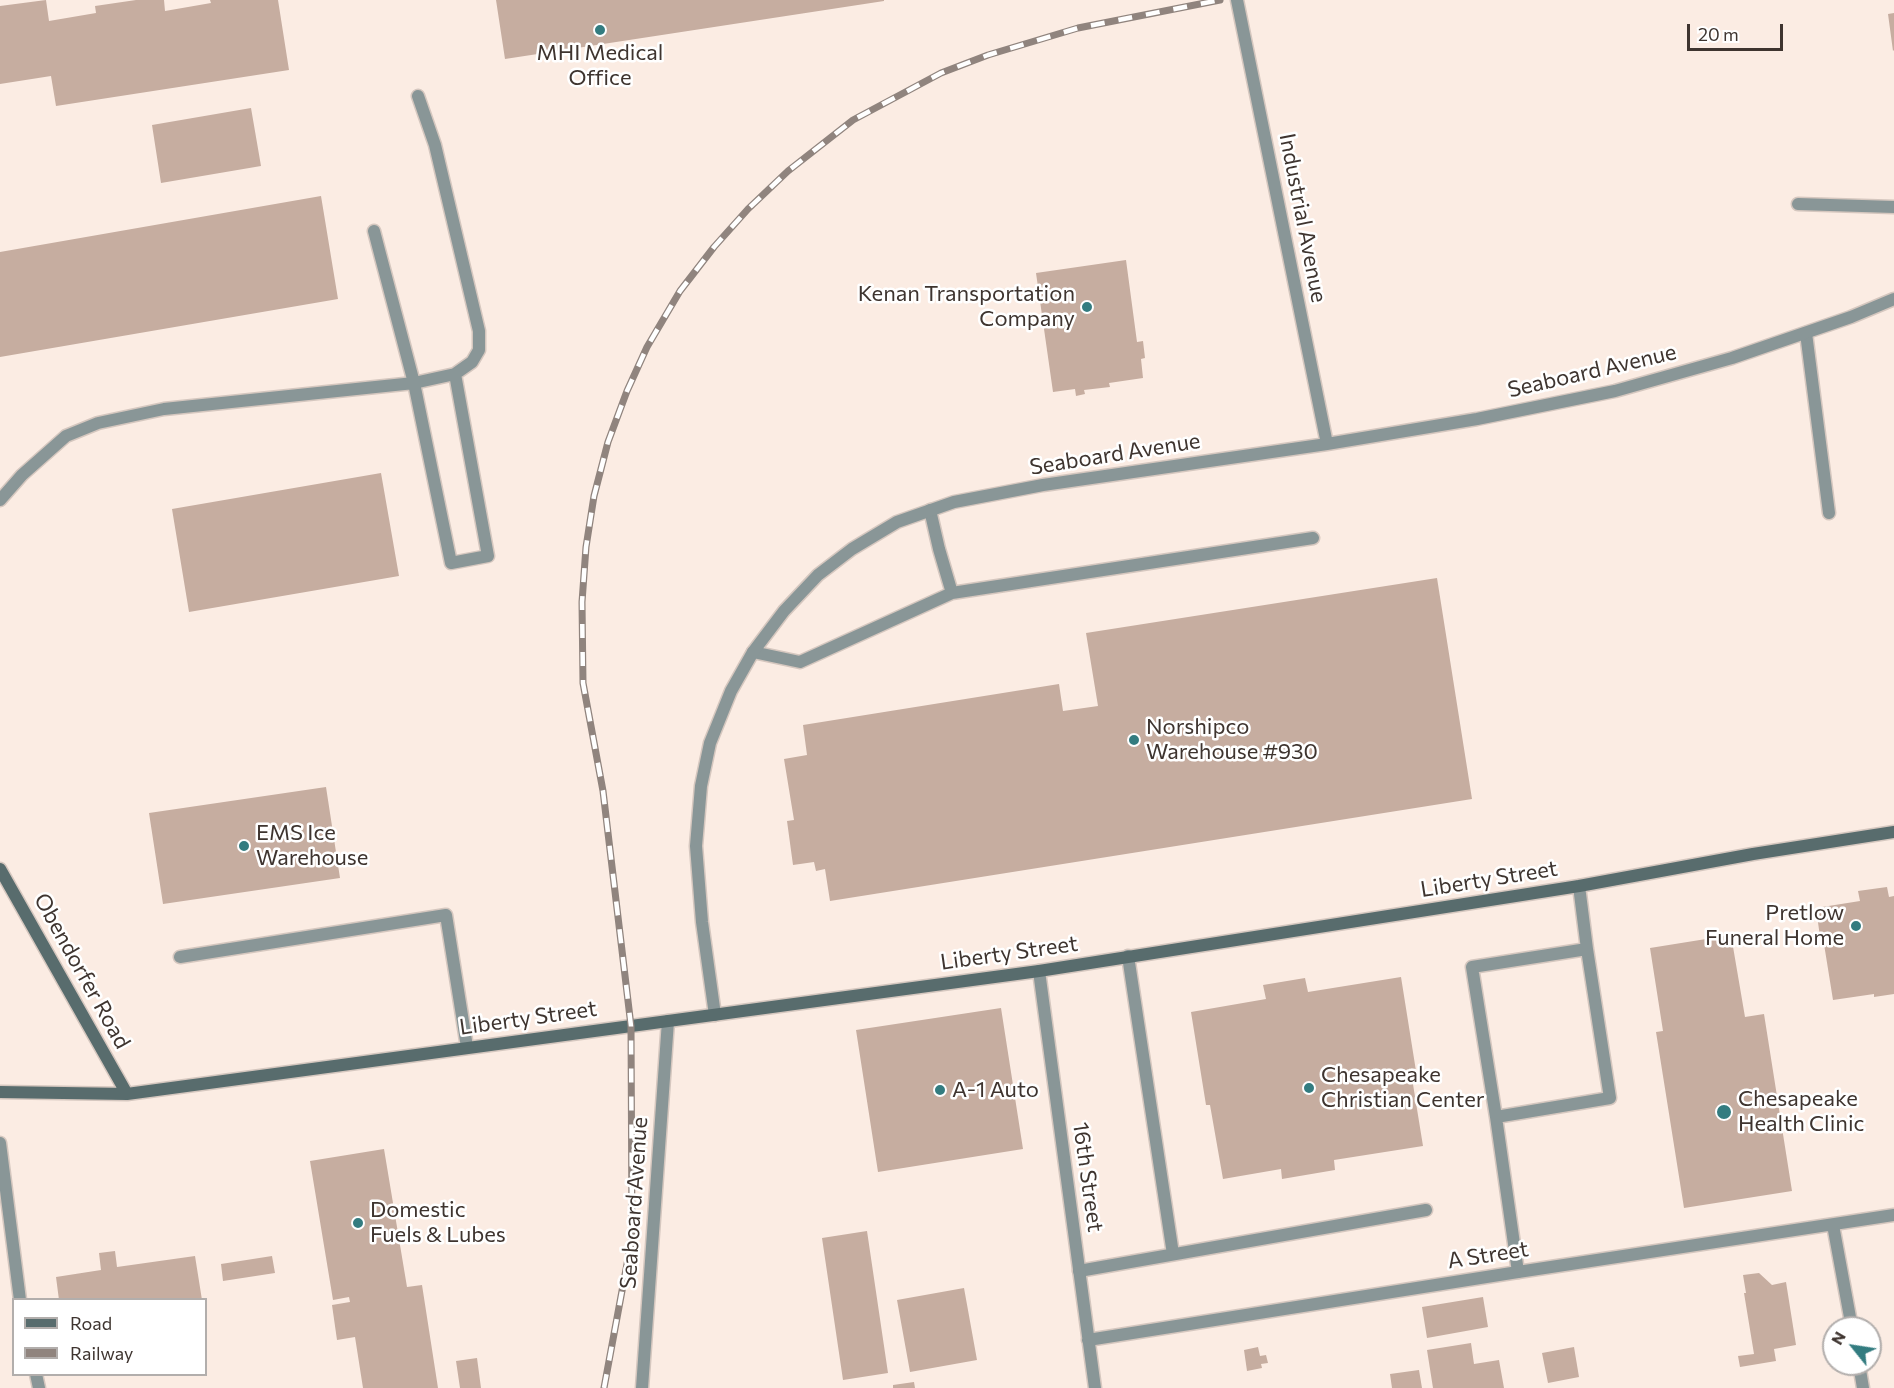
<!DOCTYPE html>
<html>
<head>
<meta charset="utf-8">
<style>
  body { margin:0 }
  #map { position:relative; width:1894px; height:1388px; overflow:hidden; background:#fbece3; font-family:Commissioner,sans-serif }
  canvas { display:block }
  .legend { position:absolute; left:12px; top:1298px; width:195px; height:78px; box-sizing:border-box; background:#fff; border:2px solid #b2aeac; margin:0; padding:8px 10px; list-style:none; font-size:18px; color:#3e342f }
  .legend li { display:flex; align-items:center; gap:12px; height:30px }
  .legend b { width:30px; border:2px solid #b2aeac }
  .north { position:absolute; left:1822px; top:1316px; width:60px; height:60px; box-sizing:border-box; background:#fff; border:2px solid #b2aeac; border-radius:50%; rotate:300deg; font-size:16px; font-weight:700; line-height:24px; text-align:center; color:#3e342f }
  .north::after { content:''; display:block; margin:auto; width:21px; height:27px; background:#337c80; clip-path:polygon(50% 0,100% 100%,50% 72%,0 100%) }
  .scale { position:absolute; left:1687px; top:24px; width:96px; height:27px; box-sizing:border-box; border:3px solid #3e342f; border-top:0; padding-left:8px; font-size:18px; line-height:21px; white-space:nowrap; color:#3e342f; -webkit-text-stroke:4px #fff; paint-order:stroke }
</style>
</head>
<body>
<div id="map">
<canvas width="1894" height="1388"></canvas>
<ul class="legend">
<li><b style="height:8px;background:#586c6d"></b>Road</li>
<li><b style="height:8px;background:#90847e"></b>Railway</li>
</ul>
<div class="north">N</div>
<div class="scale">20 m</div>
</div>
<script>
const ctx = document.querySelector('canvas').getContext('2d');
ctx.lineJoin = 'round';
function fillPath(path, color) {
  ctx.fillStyle = color;
  ctx.fill(path, 'evenodd');
}
function toPath(rows) {
  const path = new Path2D();
  for (const r of rows) {
    path.moveTo(r[0], r[1]);
    for (let i = 2; i < r.length; i += 2) path.lineTo(r[i], r[i + 1]);
  }
  return path;
}
function strokePath(path, color, width, dash) {
  ctx.strokeStyle = color;
  ctx.lineWidth = width;
  ctx.lineCap = dash ? 'butt' : 'round';
  ctx.setLineDash(dash || []);
  ctx.stroke(path);
}
function write(font, color, halo, rows, align = 'center') {
  ctx.font = font + ' Commissioner,sans-serif';
  ctx.lineWidth = 5;
  ctx.setLineDash([]);
  ctx.textBaseline = 'middle';
  ctx.strokeStyle = halo;
  ctx.fillStyle = color;
  for (const [text, x, y, turn = 0] of rows) {
    ctx.save();
    ctx.translate(x, y);
    ctx.rotate((+turn || 0) * Math.PI / 180);
    ctx.textAlign = isNaN(turn) ? turn : align;
    if (halo) ctx.strokeText(text, 0, 0);
    ctx.fillText(text, 0, 0);
    ctx.restore();
  }
}
fillPath(toPath([
  [46,0,49,21,96,13,95,6,136,0,164,0,165,11,211,3,210,0,278,0,289,70,56,106,51,76,0,84,0,6],
  [496,0,884,0,884,1,505,59],
  [1894,13,1894,50,1893,51,1888,14],
  [251,108,261,166,161,183,152,125],
  [321,196,338,299,0,357,0,252],
  [1126,260,1137,342,1143,341,1145,358,1141,359,1143,378,1109,383,1110,387,1084,390,1085,394,1076,396,1075,389,1053,392,1036,273],
  [381,473,399,576,189,612,172,509],
  [1437,578,1472,799,830,901,825,869,816,871,814,862,793,865,787,821,794,820,784,759,807,755,803,725,1059,684,1063,711,1098,706,1086,633],
  [326,787,340,878,163,904,149,813],
  [1887,887,1889,897,1894,896,1894,994,1874,997,1874,994,1833,1000,1824,944,1821,944,1816,908,1860,901,1858,891],
  [1731,935,1745,1017,1764,1014,1792,1191,1684,1208,1656,1032,1663,1031,1650,948],
  [1401,977,1416,1071,1411,1072,1423,1146,1334,1160,1335,1170,1282,1179,1281,1169,1223,1179,1210,1105,1206,1105,1191,1012,1266,999,1263,985,1305,978,1308,992],
  [1001,1008,1023,1149,878,1172,856,1030],
  [384,1149,407,1287,422,1285,438,1388,363,1388,355,1337,337,1340,332,1305,350,1302,349,1297,333,1300,310,1161],
  [867,1231,888,1373,843,1380,822,1238],
  [115,1251,117,1267,195,1256,202,1300,59,1300,56,1277,101,1270,99,1253],
  [272,1256,275,1273,223,1281,221,1264],
  [1759,1273,1772,1285,1786,1282,1796,1345,1774,1349,1776,1361,1740,1367,1738,1356,1754,1354,1744,1293,1746,1293,1743,1275],
  [964,1288,977,1360,910,1372,897,1300],
  [1483,1297,1488,1327,1427,1338,1422,1307],
  [1471,1343,1474,1364,1499,1360,1504,1388,1433,1388,1427,1350],
  [1258,1347,1260,1356,1266,1355,1268,1363,1261,1364,1262,1368,1247,1371,1244,1350],
  [1574,1347,1579,1377,1548,1383,1542,1353],
  [477,1358,481,1388,460,1388,456,1361],
  [1419,1370,1422,1388,1392,1388,1390,1374],
  [914,1382,915,1388,893,1388,893,1385]
]), '#c6ada0');
const lane = toPath([
  [418,96,435,145,479,331,479,350,472,362,455,374],
  [1798,204,1894,207],
  [1806,333,1829,513],
  [0,500,22,475,66,436,98,423,164,409,414,383,455,374,488,556,451,563,414,383,374,231],
  [930,510,939,549,952,593,1313,538],
  [753,652,800,662,952,593],
  [1128,956,1173,1254],
  [180,957,446,915,467,1047],
  [1496,1117,1610,1098,1587,949,1579,886],
  [0,1143,20,1300],
  [1079,1271,1426,1210],
  [1518,1272,1496,1117,1472,967,1587,949],
  [36,1374,39,1388],
  [642,1388,668,1021]
]);
const street = toPath([
  [1237,0,1327,444],
  [1039,971,1095,1388],
  [715,1015,702,922,696,846,701,786,710,743,731,691,753,652,784,611,818,575,852,549,897,522,954,502,1043,485,1327,444,1477,419,1615,391,1732,358,1851,317,1894,299],
  [1833,1225,1852,1328],
  [1088,1340,1518,1272,1894,1215],
  [1859,1364,1863,1388]
]);
const secondary = toPath([
  [0,869,127,1094],
  [0,1092,127,1094,1039,971,1579,886,1753,854,1894,832]
]);
strokePath(lane, '#d5c7bf', 15);
strokePath(street, '#d5c7bf', 15);
strokePath(secondary, '#d5c7bf', 15);
strokePath(lane, '#899697', 12);
strokePath(street, '#899697', 12);
strokePath(secondary, '#586c6d', 12);
const rail = toPath([
  [604,1388,632,1237,631,1026,603,791,583,683,582,602,586,547,594,496,608,442,627,391,647,347,680,291,714,247,748,209,788,171,853,120,941,73,988,55,1078,28,1220,0]
]);
strokePath(rail, '#90847e', 7);
strokePath(rail, '#fff', 4.5, [14]);
for (const [x, y, r, color] of [
  [600,30,6,"#337c80"],
  [1087,307,6,"#337c80"],
  [1134,740,6,"#337c80"],
  [244,846,6,"#337c80"],
  [1856,926,6,"#337c80"],
  [1309,1088,6,"#337c80"],
  [940,1090,6,"#337c80"],
  [1724,1112,8,"#337c80"],
  [358,1223,6,"#337c80"]
]) {
  const dot = new Path2D();
  dot.arc(x, y, r, 0, 2 * Math.PI);
  ctx.fillStyle = color;
  ctx.fill(dot);
  strokePath(dot, '#fff', 2);
}
write('22px', '#3e342f', '#fff', [
  ["MHI Medical",600,53,"center"],
  ["Office",600,78,"center"],
  ["Kenan Transportation",1075,294,"right"],
  ["Company",1075,319,"right"],
  ["Norshipco",1146,727],
  ["Warehouse #930",1146,752],
  ["EMS Ice",256,833],
  ["Warehouse",256,858],
  ["Pretlow",1844,913,"right"],
  ["Funeral Home",1844,938,"right"],
  ["Chesapeake",1321,1075],
  ["Christian Center",1321,1100],
  ["A-1 Auto",952,1090],
  ["Chesapeake",1738,1099],
  ["Health Clinic",1738,1124],
  ["Domestic",370,1210],
  ["Fuels & Lubes",370,1235]
], 'left');
write('22px', '#3e342f', '#fff', [
  ["Industrial Avenue",1303,218,79],
  ["Seaboard Avenue",1592,371,-13],
  ["Seaboard Avenue",1115,454,-9],
  ["Liberty Street",1489,879,-9],
  ["Liberty Street",1009,953,-8],
  ["Obendorfer Road",82,971,61],
  ["Liberty Street",528,1018,-8],
  ["16th Street",1088,1177,82],
  ["Seaboard Avenue",634,1203,-86],
  ["A Street",1488,1255,-9]
]);
</script>
</body>
</html>
